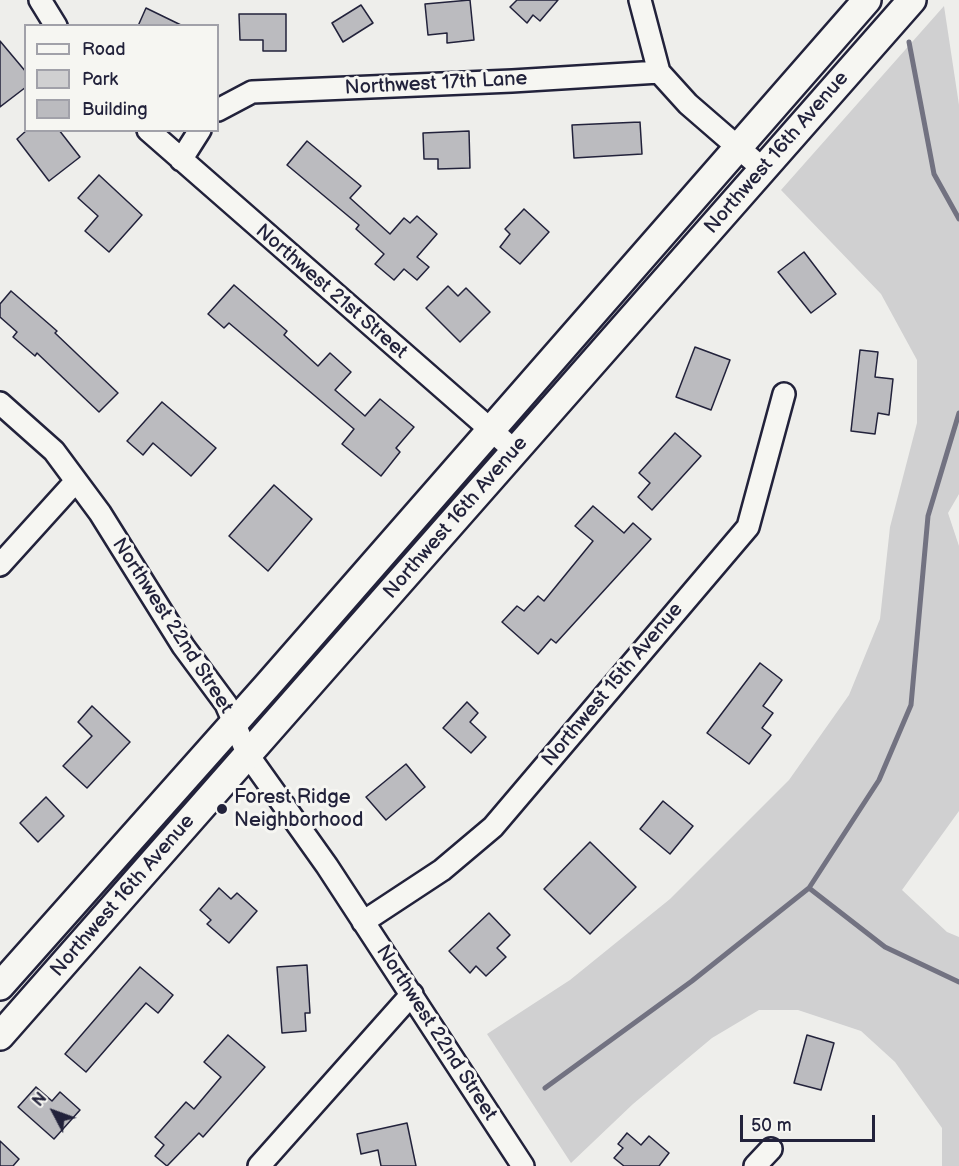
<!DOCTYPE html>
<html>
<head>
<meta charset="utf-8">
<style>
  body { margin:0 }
  #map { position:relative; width:959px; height:1166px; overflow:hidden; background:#eeeeeb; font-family:"Balsamiq Sans",sans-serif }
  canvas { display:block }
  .legend { position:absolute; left:24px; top:24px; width:195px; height:108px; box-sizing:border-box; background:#f6f6f2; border:2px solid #a1a1a9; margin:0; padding:8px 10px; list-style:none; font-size:18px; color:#22223b }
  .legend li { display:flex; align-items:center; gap:12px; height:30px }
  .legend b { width:30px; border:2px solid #a1a1a9 }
  .north { position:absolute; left:24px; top:1082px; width:60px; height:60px; -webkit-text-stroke:4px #f6f6f2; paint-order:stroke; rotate:311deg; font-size:16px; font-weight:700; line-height:24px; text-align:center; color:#22223b }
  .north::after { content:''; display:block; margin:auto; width:21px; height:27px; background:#22223b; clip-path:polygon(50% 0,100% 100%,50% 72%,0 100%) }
  .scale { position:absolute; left:740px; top:1115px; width:135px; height:27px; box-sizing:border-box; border:3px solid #22223b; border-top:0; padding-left:8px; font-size:18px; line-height:21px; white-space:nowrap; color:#22223b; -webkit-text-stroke:4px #f6f6f2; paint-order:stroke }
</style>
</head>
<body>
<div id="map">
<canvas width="959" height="1166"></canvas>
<ul class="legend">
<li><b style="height:8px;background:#f6f6f2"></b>Road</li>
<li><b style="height:16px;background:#d0d0d1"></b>Park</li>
<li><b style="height:16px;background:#bbbbbf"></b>Building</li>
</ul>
<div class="north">N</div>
<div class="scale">50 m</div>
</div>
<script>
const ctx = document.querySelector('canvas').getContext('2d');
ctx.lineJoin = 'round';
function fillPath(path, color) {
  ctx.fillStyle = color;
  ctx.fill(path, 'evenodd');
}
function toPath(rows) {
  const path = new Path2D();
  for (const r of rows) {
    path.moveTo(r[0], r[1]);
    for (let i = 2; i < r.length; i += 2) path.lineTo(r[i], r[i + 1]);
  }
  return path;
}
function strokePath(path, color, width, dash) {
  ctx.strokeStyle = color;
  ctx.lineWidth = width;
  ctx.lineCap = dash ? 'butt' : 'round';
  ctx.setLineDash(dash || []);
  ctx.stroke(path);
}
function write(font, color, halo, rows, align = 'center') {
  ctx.font = font + ' "Balsamiq Sans",sans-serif';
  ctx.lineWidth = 6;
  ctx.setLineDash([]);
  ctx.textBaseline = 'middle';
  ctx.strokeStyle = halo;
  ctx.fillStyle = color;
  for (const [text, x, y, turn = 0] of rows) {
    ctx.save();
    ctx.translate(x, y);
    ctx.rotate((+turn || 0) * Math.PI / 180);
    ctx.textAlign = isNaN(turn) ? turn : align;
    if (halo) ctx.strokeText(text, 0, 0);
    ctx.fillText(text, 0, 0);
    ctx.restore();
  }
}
fillPath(toPath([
  [944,6,959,105,959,494,948,513,959,546,959,811,902,890,947,932,959,937,959,1166,942,1166,942,1128,895,1062,861,1031,798,1010,759,1010,712,1038,633,1104,571,1163,487,1034,570,980,670,899,789,780,849,695,880,619,890,527,917,423,917,360,881,294,781,190]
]), '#d0d0d1');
strokePath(toPath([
  [909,42,934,174,959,219],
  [959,413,928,516,911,705,879,780,809,888,885,947,959,982],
  [545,1088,692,981,809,888]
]), '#727281', 5);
const building = toPath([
  [470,0,474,40,447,43,447,33,428,35,425,4,470,0],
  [517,0,558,0,540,21,533,15,527,23,510,7,517,0],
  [361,5,373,23,343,42,332,23,361,5],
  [146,8,183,26,138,26,146,8],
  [239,14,286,14,286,51,263,51,263,40,240,40,239,14],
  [0,41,26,72,26,87,0,107,0,41],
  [640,122,642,154,574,158,572,125,640,122],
  [27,130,59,130,80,157,49,181,17,139,27,130],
  [469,131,470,168,438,169,438,159,424,159,423,133,469,131],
  [307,141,361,186,350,198,390,234,404,218,410,223,417,216,437,234,417,257,429,267,417,280,404,269,394,280,375,264,384,254,356,229,359,225,287,165,307,141],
  [99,175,142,215,109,252,85,231,98,216,78,198,99,175],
  [524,209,549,232,520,264,500,247,510,234,505,229,524,209],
  [804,252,836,294,811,313,778,272,804,252],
  [234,285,287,331,284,335,318,366,330,353,351,372,335,390,365,416,380,399,414,427,396,448,400,452,381,476,342,444,354,429,229,323,224,328,208,314,234,285],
  [448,286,458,296,466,288,490,312,460,342,426,308,448,286],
  [11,291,57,331,55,333,118,393,99,412,37,353,35,356,13,337,17,332,0,317,0,304,11,291],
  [695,347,730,360,711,410,676,397,695,347],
  [860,350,878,352,875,377,893,379,889,415,878,413,875,434,851,431,860,350],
  [162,402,216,448,191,476,153,443,143,455,127,441,162,402],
  [675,433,701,456,652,510,638,497,650,483,639,473,675,433],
  [274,485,312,519,268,571,229,536,274,485],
  [593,506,624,533,633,523,651,539,556,643,551,639,538,654,502,622,517,606,524,611,538,596,544,601,593,541,575,526,593,506],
  [760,663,782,680,763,706,773,713,762,728,771,735,749,764,707,733,760,663],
  [467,702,478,713,470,722,486,737,471,753,443,728,467,702],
  [92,706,130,742,87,788,63,766,92,736,78,722,92,706],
  [406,764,425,787,386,820,366,797,406,764],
  [46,797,64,816,38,842,20,823,46,797],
  [663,801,693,826,670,854,640,829,663,801],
  [590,842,636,887,590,934,544,889,590,842],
  [219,888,231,899,237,893,257,911,229,943,207,924,211,920,200,910,219,888],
  [489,913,510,935,497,948,506,957,486,976,476,966,470,973,449,951,489,913],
  [307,965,310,1013,305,1013,306,1031,282,1033,277,967,307,965],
  [140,967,173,995,158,1013,146,1003,86,1072,65,1054,140,967],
  [228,1035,265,1067,203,1137,199,1133,167,1166,155,1156,164,1145,155,1137,186,1102,194,1109,221,1077,204,1062,228,1035],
  [807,1035,834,1043,821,1090,794,1083,807,1035],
  [36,1087,52,1101,60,1092,80,1110,54,1139,18,1107,36,1087],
  [407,1123,416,1166,381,1166,378,1150,361,1154,357,1134,407,1123],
  [627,1133,641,1145,649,1136,669,1153,659,1166,624,1166,614,1158,623,1148,618,1144,627,1133],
  [0,1141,19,1159,13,1166,0,1166,0,1141]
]);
fillPath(building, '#bbbbbf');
strokePath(building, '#22223b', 1.5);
const minor = toPath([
  [40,0,56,26],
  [640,0,659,72,688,104,763,169],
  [218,110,252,92,512,81,659,72],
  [148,130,515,451],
  [181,160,200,130],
  [0,403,54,451,100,513,183,646,226,704,248,755,327,866,523,1166],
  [0,565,76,481],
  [363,922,442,870,493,827,748,527,784,394],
  [259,1166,412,994],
  [755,1166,771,1149]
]);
const major = toPath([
  [0,986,267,686,867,0],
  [0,1036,912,0]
]);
strokePath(minor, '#22223b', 26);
strokePath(major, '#22223b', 32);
strokePath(minor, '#f6f6f2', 21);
strokePath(major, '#f6f6f2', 27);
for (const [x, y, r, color] of [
  [222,809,6,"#22223b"]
]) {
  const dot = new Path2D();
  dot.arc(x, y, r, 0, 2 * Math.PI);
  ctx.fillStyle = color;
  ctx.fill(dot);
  strokePath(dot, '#f6f6f2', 2);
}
write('20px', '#22223b', '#f6f6f2', [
  ["Northwest 17th Lane",436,84,-3],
  ["Northwest 16th Avenue",777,153,-49],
  ["Northwest 21st Street",331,292,41],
  ["Northwest 16th Avenue",456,518,-49],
  ["Northwest 22nd Street",172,626,57],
  ["Northwest 15th Avenue",613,685,-50],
  ["Northwest 16th Avenue",123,896,-49],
  ["Northwest 22nd Street",436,1033,57]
]);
write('20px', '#22223b', '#f6f6f2', [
  ["Forest Ridge",234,798],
  ["Neighborhood",234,821]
], 'left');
</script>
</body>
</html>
